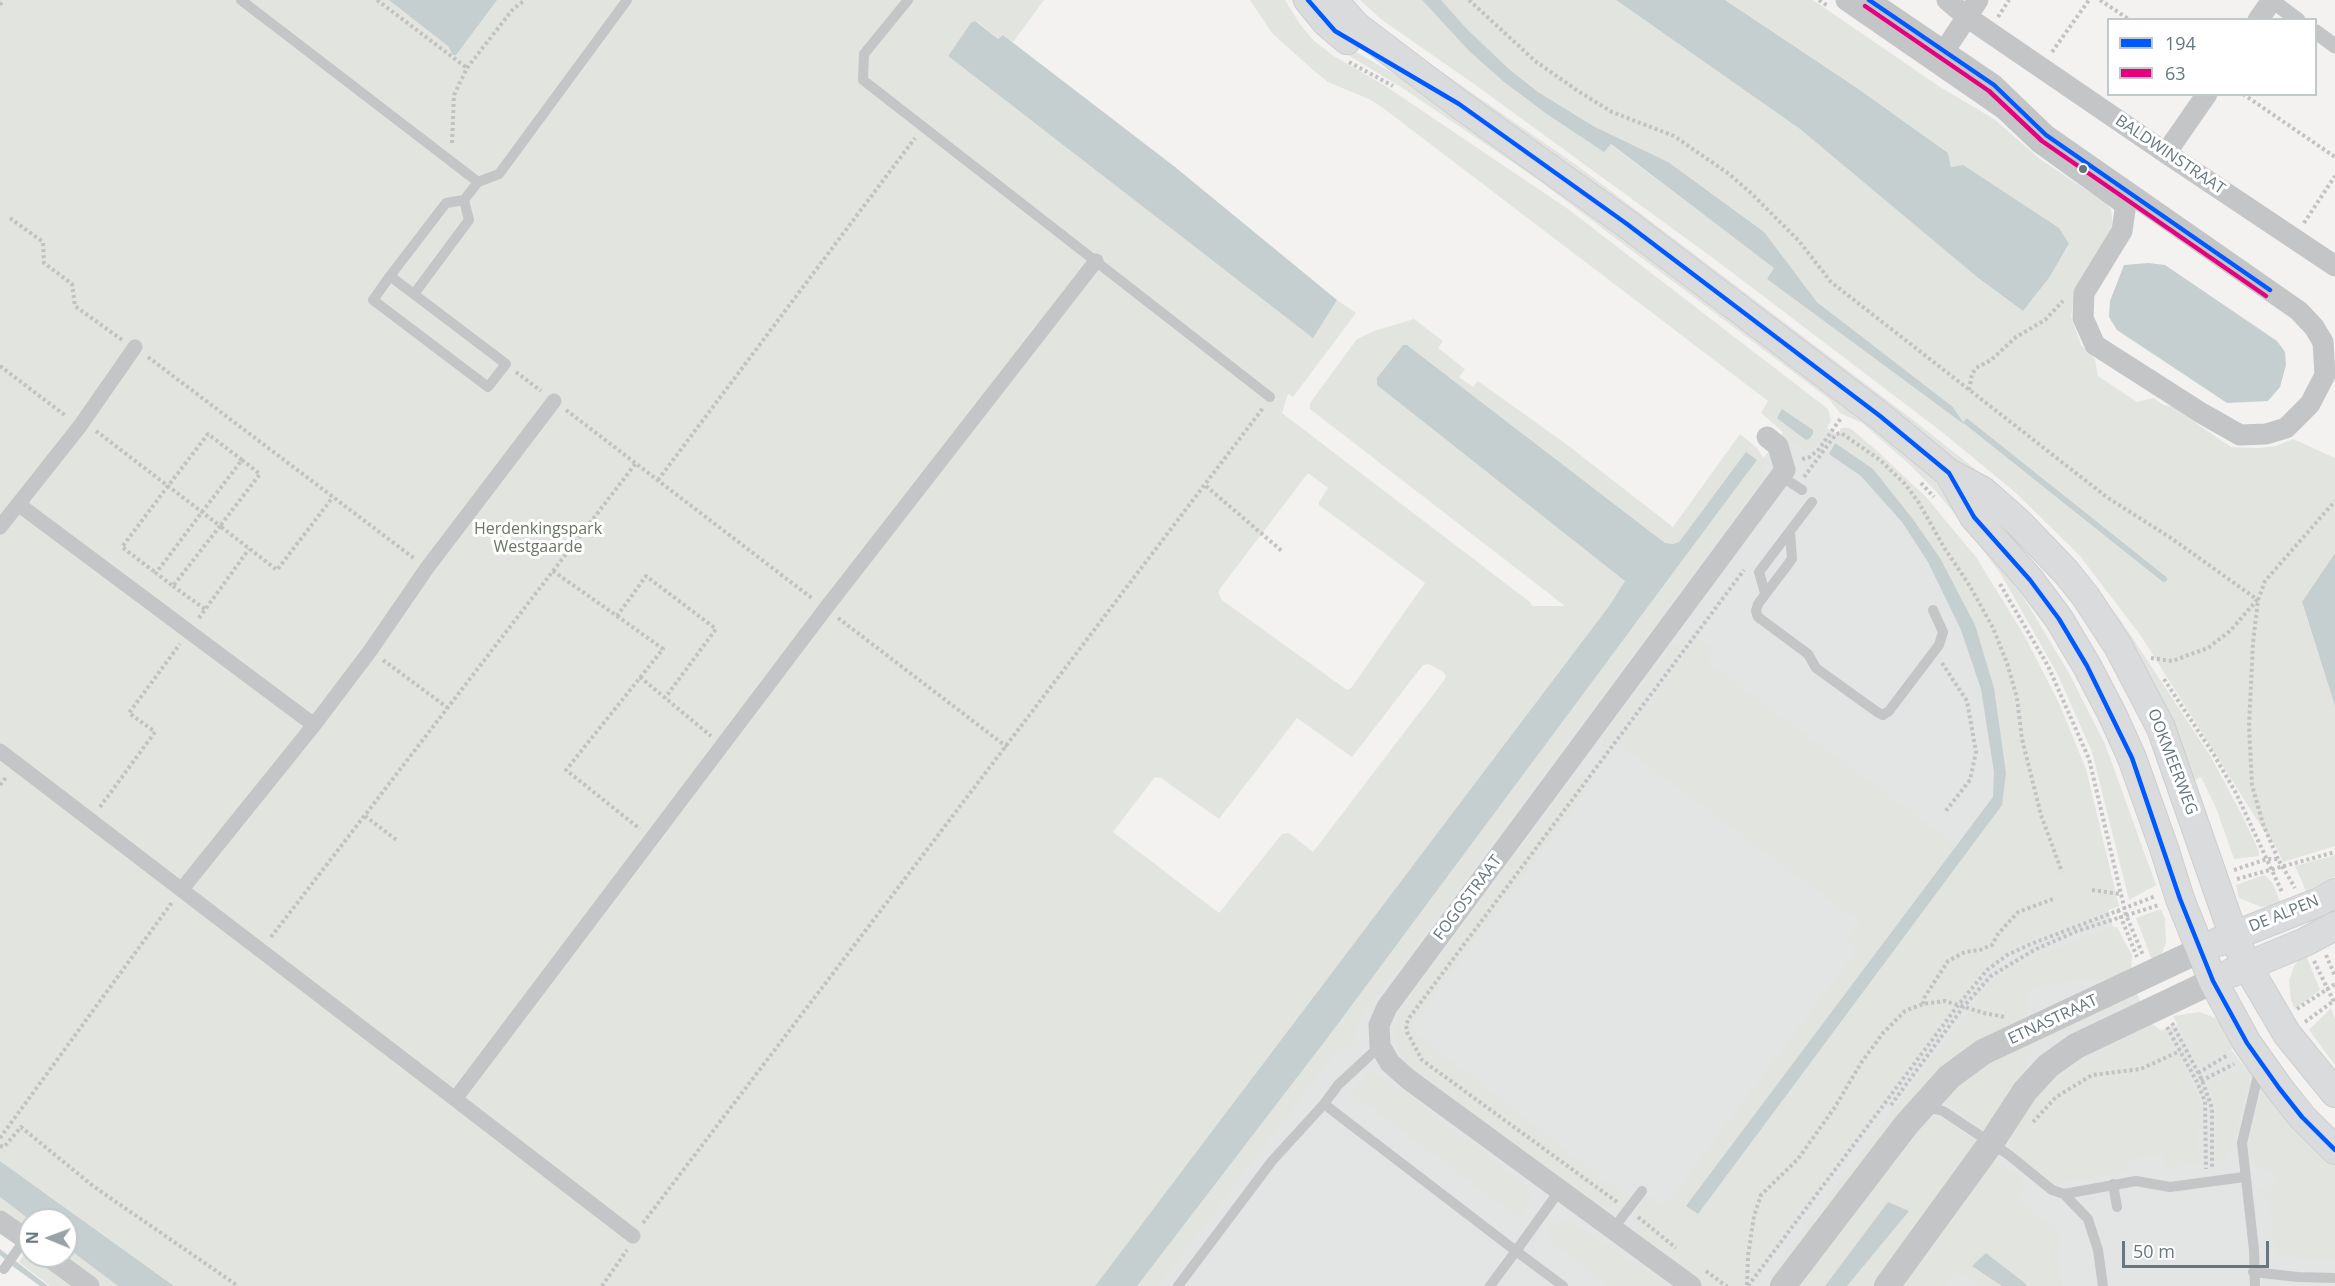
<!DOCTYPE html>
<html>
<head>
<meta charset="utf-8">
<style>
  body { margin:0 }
  #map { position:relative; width:2335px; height:1286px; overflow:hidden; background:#f3f2f1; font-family:"Open Sans",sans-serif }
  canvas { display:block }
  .legend { position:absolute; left:2107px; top:18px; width:210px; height:78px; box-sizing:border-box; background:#fff; border:2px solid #c2c9cb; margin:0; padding:8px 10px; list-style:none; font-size:18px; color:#66787e }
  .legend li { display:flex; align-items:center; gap:12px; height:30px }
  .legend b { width:30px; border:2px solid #c2c9cb }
  .north { position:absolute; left:18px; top:1208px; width:60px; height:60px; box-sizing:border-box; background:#fff; border:2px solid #c2c9cb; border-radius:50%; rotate:271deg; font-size:16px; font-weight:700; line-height:24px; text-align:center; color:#66787e }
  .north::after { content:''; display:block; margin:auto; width:21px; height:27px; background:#97a3a6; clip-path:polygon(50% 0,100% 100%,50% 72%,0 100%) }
  .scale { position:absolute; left:2122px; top:1241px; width:147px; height:27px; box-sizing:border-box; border:3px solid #66787e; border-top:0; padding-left:8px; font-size:18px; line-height:21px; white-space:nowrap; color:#66787e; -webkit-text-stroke:4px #fff; paint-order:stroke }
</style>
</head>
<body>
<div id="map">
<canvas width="2335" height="1286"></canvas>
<ul class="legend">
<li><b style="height:8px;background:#0059ff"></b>194</li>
<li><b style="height:8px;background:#e5007d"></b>63</li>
</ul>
<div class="north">N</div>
<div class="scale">50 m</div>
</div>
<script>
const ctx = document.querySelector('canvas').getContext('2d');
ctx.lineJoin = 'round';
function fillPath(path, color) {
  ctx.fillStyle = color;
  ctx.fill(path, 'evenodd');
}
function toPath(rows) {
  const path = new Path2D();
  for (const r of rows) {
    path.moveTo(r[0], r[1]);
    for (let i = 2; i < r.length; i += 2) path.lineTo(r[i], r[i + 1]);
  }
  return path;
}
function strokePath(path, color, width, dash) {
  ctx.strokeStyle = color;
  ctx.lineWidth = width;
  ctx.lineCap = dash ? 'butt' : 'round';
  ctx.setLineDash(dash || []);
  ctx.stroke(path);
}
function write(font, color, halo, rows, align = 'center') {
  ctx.font = font + ' "Open Sans",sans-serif';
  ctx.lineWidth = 6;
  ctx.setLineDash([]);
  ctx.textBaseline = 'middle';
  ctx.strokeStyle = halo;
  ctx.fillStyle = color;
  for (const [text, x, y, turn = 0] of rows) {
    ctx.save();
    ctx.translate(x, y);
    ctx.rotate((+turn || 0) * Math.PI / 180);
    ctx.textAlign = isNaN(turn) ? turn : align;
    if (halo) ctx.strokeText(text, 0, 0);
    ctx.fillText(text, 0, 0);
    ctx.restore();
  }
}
fillPath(toPath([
  [1802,408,1874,464,1948,537,2107,904,2120,952,2153,1033,2183,1023,2225,1042,2310,1148,2335,1175,2335,1286,1125,1286]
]), '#e3e4e4');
fillPath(toPath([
  [0,0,1044,0,1013,42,1003,35,998,39,976,21,973,22,948,56,1313,337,1337,300,1356,313,1293,397,1288,394,1282,413,1530,602,1532,606,1565,606,1310,409,1310,403,1357,339,1374,331,1414,319,1443,341,1438,348,1465,369,1459,377,1473,387,1478,381,1566,444,1673,527,1740,434,1757,448,1764,459,1765,469,1763,479,1360,1018,1354,1043,1335,1052,1158,1286,1137,1286,1328,1037,1757,460,1746,453,1679,542,1673,544,1665,543,1407,345,1625,581,1609,606,1095,1286,174,1286,0,1161],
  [1308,473,1328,488,1319,502,1319,505,1425,583,1351,688,1347,690,1222,600,1219,594,1219,590],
  [1429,664,1443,672,1446,676,1445,679,1313,852,1289,833,1282,834,1219,913,1113,832,1155,777,1161,778,1219,819,1297,718,1352,757,1423,665],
  [1250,0,1285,0,1300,24,1312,39,1332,55,1387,87,1568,209,1828,409,1831,421,1821,437,1810,451,1805,451,1761,413,1768,401,1383,108,1371,100,1328,82,1313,70,1272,33],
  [1291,0,1299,0,1339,42,1401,78,1683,279,1927,471,1948,493,2006,568,2069,673,2105,744,2156,885,2129,900,2092,752,2058,675,2002,576,1972,535,1934,489,1909,464,1862,423,1840,413,1829,399,1537,179,1401,87,1333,46,1316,32],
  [1360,0,1422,0,1469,51,1504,82,1548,115,1603,151,1610,144,1775,268,1767,279,1963,423,1953,407,1817,302,1798,277,1595,127,1538,92,1509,69,1466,28,1441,0,1616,0,1800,129,1977,277,2023,311,2049,278,2069,245,1951,167,1948,153,1857,88,1725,0,1813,0,1940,87,1994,119,2040,159,2106,203,2111,209,2113,227,2074,300,2071,316,2081,345,2095,359,2098,376,2137,402,2153,398,2164,405,2181,408,2195,416,2197,424,2231,447,2259,448,2276,446,2293,439,2335,458,2335,553,2302,603,2335,706,2335,846,2283,862,2276,847,2259,823,2141,636,2080,556,2016,493,1942,432,1717,261,1474,84,1382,20],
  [1361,12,1406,47,1579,167,1912,419,2004,492,2097,590,2122,622,2211,757,2242,815,2258,849,2259,856,2234,859,2216,808,2201,777,2195,780,2101,603,1381,38],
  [1841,428,1850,428,1876,450,1926,497,1976,557,2024,635,2059,703,2086,769,2119,906,2012,948,1985,967,1964,992,1743,1286,1707,1286,1643,1238,1636,1223,1637,1210,1648,1195,1660,1204,1668,1203,1854,954,1855,945,1848,940,1861,923,1619,744,1697,639,1706,643,1711,649,1708,663,1949,840,1954,849,1887,940,1698,1214,2002,805,2006,773,1975,625,1873,469,1835,443],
  [1687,639,1603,751,1603,737,1674,644],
  [1582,779,1593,782,1409,1028,1629,1200,1617,1207,1598,1205,1411,1067,1402,1057,1395,1040,1394,1025,1403,1007,1571,782],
  [2335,855,2335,877,2306,891,2295,866],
  [2264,875,2272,882,2281,904,2261,907,2239,898,2236,885],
  [2161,909,2165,919,2166,943,2161,955,2153,963,2136,918],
  [2111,927,2117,927,2132,955,2131,973,2106,978,2044,984,2031,991,2026,1001,2027,1021,1971,1052,1772,1280,1772,1274,1900,1101,1983,993,1995,980,2014,966,2038,955],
  [2305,953,2320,990,2295,1009,2291,1000,2289,981,2294,966],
  [2135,991,2138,996,2038,1043,2032,1050,2007,1103,1987,1131,1945,1101,1943,1092,1972,1068],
  [2331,1008,2335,1018,2335,1065,2309,1030],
  [2199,1012,2216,1018,2235,1047,2204,1064,2197,1062,2173,1016],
  [2153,1024,2167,1036,2201,1106,2197,1132,2199,1163,2186,1165,2185,1161,2177,1162,2177,1166,2165,1168,2163,1154,2127,1160,2128,1172,2062,1182,2048,1181,2009,1148,2009,1135,2034,1099,2051,1084,2100,1051],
  [1371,1069,1534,1192,1519,1218,1351,1093],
  [2250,1071,2232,1150,2223,1160,2216,1161,2217,1108,2209,1084,2229,1073],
  [2264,1089,2335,1165,2335,1260,2276,1256,2268,1199,2253,1188,2252,1183,2270,1194,2280,1181,2254,1162,2249,1156,2250,1141,2258,1103],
  [1933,1115,1942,1118,1979,1144,1876,1286,1791,1286,1921,1117],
  [1989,1159,1998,1162,2021,1179,2025,1189,2015,1197,2057,1231,2059,1240,2057,1252,2062,1286,2026,1286,1973,1266,2002,1286,1978,1286,1957,1271,1946,1286,1901,1286],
  [0,1197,30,1220,30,1237,0,1214],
  [1569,1221,1645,1271,1664,1286,1607,1286,1546,1237,1549,1228,1556,1223],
  [66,1247,118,1286,95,1286,56,1256,66,1256],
  [25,1253,35,1256,76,1286,50,1286,19,1262]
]), '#e2e4df');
fillPath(toPath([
  [389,0,497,0,456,55,453,55,448,46],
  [1422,0,1441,0,1466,28,1509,69,1538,92,1595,127,1668,162,1764,232,1817,302,1953,407,1965,425,1767,279,1774,268,1611,144,1604,152,1548,115,1504,82,1469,51],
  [1616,0,1725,0,1857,88,1948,153,1951,167,1963,165,2059,228,2069,244,2049,278,2023,311,1977,277,1800,129],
  [975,21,998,39,1003,35,1175,167,1337,300,1313,338,948,56,971,23],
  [2148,263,2165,265,2277,341,2285,352,2286,365,2280,387,2268,401,2227,403,2117,330,2109,317,2110,301,2124,265],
  [1403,345,1407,345,1665,543,1673,544,1679,542,1746,452,1757,460,1328,1037,1137,1286,1095,1286,1609,606,1625,581,1377,385,1377,378],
  [1782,409,1813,430,1813,434,1809,439,1806,440,1777,418],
  [1835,443,1873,469,1912,518,1940,558,1975,625,1994,688,2006,773,2002,805,1698,1214,1686,1206,1993,797,1994,772,1981,689,1961,630,1928,562,1902,522,1861,476,1829,454],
  [2335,553,2335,706,2302,602],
  [0,1161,174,1286,118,1286,66,1247,66,1220,30,1220,0,1197],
  [1888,1202,1909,1211,1847,1286,1825,1286],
  [0,1249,48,1286,40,1286,15,1268,0,1255],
  [1986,1253,2026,1284,2026,1286,2002,1286,1972,1266]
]), '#c5cfcf');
strokePath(toPath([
  [1967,422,2164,579]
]), '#c5cfcf', 6);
const secondary = toPath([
  [1308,0,1326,22,1347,40],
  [1333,0,1356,26,1459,104,1627,224,1880,416,1949,473,1983,491,2019,523,2066,572,2086,597,2118,646,2161,728,2233,934,2247,966,2287,1034,2335,1093],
  [1949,473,1974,517,2030,580,2059,619,2087,666,2113,716,2132,758,2164,848,2180,899,2213,981,2247,1043,2279,1088,2302,1117,2335,1150],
  [2218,942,2319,902,2335,893],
  [2231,973,2305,942,2335,926]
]);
strokePath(secondary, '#cdcece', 30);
strokePath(toPath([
  [377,0,467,68],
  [1469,0,1535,61,1578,91,1612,112,1674,136,1729,174,1752,194,1799,241,1831,282,2108,498,2171,538,2258,600],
  [1819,0,1828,6],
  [2100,0,2130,20],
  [0,5,3,0],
  [1998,17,2009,0],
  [2052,52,2089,0],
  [1349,62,1393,86],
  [2243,94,2335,157],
  [452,143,454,95,467,68,513,9,525,0],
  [10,218,43,242,44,263,72,284,75,306,122,340],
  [2304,223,2335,176],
  [148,357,415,559],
  [0,366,66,416],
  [516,372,541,391],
  [1969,390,1972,374,1976,368,1991,360,2016,337,2045,320,2063,301],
  [566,410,813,599],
  [96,431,168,486,202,512,220,526,173,586,156,573,202,512,242,460,208,434,168,486,122,547,156,573],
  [1802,459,1810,457,1819,449,1841,418],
  [242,460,260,474,220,526,277,570,333,497],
  [1804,477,1836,434,1841,433,1880,460,1905,484,1919,503,1945,549,1970,586,1993,628,2007,663,2017,698,2022,739,2041,815,2062,872],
  [658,480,915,138],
  [1921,483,1934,497],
  [1206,486,1283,552],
  [553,571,636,463],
  [2000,584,2048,666,2089,759,2126,915,2143,955],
  [173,586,205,609],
  [617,616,663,649,566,770,640,829],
  [199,618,249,549],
  [838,618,1007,747],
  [2151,658,2172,661,2208,648,2230,631,2257,600],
  [383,660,448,708],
  [1942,663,1967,701,1976,752,1970,780,1945,812],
  [640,677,711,736],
  [2164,679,2214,755,2236,793,2282,892],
  [0,785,7,776],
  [100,807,155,732,129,713,180,644],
  [365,816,398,841],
  [2278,859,2263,824,2252,785,2249,726,2253,643,2258,600,2265,581,2335,501],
  [2234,870,2267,859,2278,859,2295,888],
  [2237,879,2335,852],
  [2092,890,2121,894],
  [2118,910,2137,957],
  [271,937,553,571,617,616,646,576,716,629,665,698],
  [2326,955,2335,976],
  [2314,961,2335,1004],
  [1923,1004,1924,998,1948,961,1965,952,1980,950,1992,945,1998,934,2018,912,2053,899],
  [2297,1009,2335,984],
  [2305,1022,2335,1000],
  [2172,1023,2202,1080,2212,1108,2212,1168],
  [2167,1027,2197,1082,2205,1101,2206,1169],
  [2198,1073,2228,1055],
  [2201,1081,2234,1064],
  [1891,1105,1964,1006,1991,976,2034,950,2077,931,2159,905],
  [2033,1122,2056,1097,2092,1075,2141,1069,2180,1051],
  [0,1138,173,901],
  [0,1146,4,1147,21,1127,93,1186,238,1286],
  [1617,1202,1422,1060,1407,1032,1406,1025,1409,1018,1744,570],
  [1638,1217,1676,1248],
  [643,1223,1263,408],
  [1706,1271,1726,1286,1731,1286],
  [1747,1285,1748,1256,1754,1216,1761,1195,1798,1159,1835,1107,1861,1063,1883,1033,1905,1011,1923,1004,1945,1001,1984,1013,2005,1017],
  [602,1286,627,1250],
  [1748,1286,1959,1004,1987,970,2007,955,2031,944,2156,896]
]), '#c2c2c3', 4, [3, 3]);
strokePath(toPath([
  [241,0,478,182],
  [908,0,864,54,863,80,1270,397],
  [390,276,506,364,488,387,373,300,390,276,446,203,464,200],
  [414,294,469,220,464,200,478,182,499,174,627,0],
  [1781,476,1802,490],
  [1790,532,1792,559,1758,604,1756,611,1758,617,1808,654,1816,668,1877,712,1883,715,1889,711,1939,645,1943,632,1933,610],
  [1765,593,1759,572,1812,502],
  [1380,1046,1338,1085,1324,1104,1516,1251,1560,1190],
  [1926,1107,1943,1111,2009,1155,2052,1190,2064,1194],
  [2113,1184,2117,1207],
  [1613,1229,1642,1191],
  [4,1269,25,1239],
  [2253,1272,2298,1277,2335,1278],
  [1178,1286,1272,1161,1324,1104],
  [1490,1286,1516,1251,1563,1286],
  [2103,1286,2098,1250,2088,1219,2064,1194,2136,1181,2170,1187,2244,1177],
  [2255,1286,2254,1250,2242,1143,2260,1067]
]), '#c3c5c6', 10);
strokePath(toPath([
  [2271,0,2298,20],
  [2316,32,2335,46],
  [18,504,314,725],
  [0,527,80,426,135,347],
  [0,751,455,1099,826,608,1096,261],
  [182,889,314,725,370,651,427,568,554,401],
  [455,1099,633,1236]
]), '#c3c5c6', 15);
strokePath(toPath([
  [1846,0,2004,109,2040,143,2123,203,2125,210,2122,231,2084,293,2083,318,2095,345,2203,414,2240,435,2266,434,2286,428,2310,404,2325,375,2323,342,2314,327,2299,311,2046,135,1994,85,1869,0],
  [1947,0,1967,17,2166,153,2335,266],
  [2258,20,2272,0],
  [1937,62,1978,0],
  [2166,153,2207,94],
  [0,1221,30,1242],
  [48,1256,89,1286],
  [1691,1286,1408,1079,1390,1063,1380,1046,1379,1025,1387,1007,1785,470,1778,446,1767,437]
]), '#c3c5c6', 21);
strokePath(toPath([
  [1783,1286,1906,1125,1949,1077,1983,1052,2200,950],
  [1887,1286,1991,1143,2025,1091,2048,1066,2076,1046,2213,981]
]), '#c3c5c6', 26);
strokePath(secondary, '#dadbdc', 28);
strokePath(toPath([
  [1308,0,1335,31,1459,104,1627,224,1880,416,1949,473,1974,517,2030,580,2059,619,2087,666,2132,758,2180,899,2213,981,2247,1043,2279,1088,2302,1117,2335,1150],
  [1869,0,1994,85,2046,135,2270,290]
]), '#0059ff', 4.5);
strokePath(toPath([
  [1865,6,1989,91,2042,141,2266,296]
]), '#e5007d', 4.5);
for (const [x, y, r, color] of [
  [2083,169,5,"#66787e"]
]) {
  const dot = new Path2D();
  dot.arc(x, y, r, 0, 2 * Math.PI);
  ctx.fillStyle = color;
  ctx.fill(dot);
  strokePath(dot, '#fff', 2);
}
write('16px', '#66787e', '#fff', [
  ["BALDWINSTRAAT",2170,155,34],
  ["OOKMEERWEG",2172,762,69],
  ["FOGOSTRAAT",1468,898,-53],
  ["DE ALPEN",2284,914,-22],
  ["ETNASTRAAT",2053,1020,-25]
]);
write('16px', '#6b7664', '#fff', [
  ["Herdenkingspark",538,529],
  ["Westgaarde",538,547]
]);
</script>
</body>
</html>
